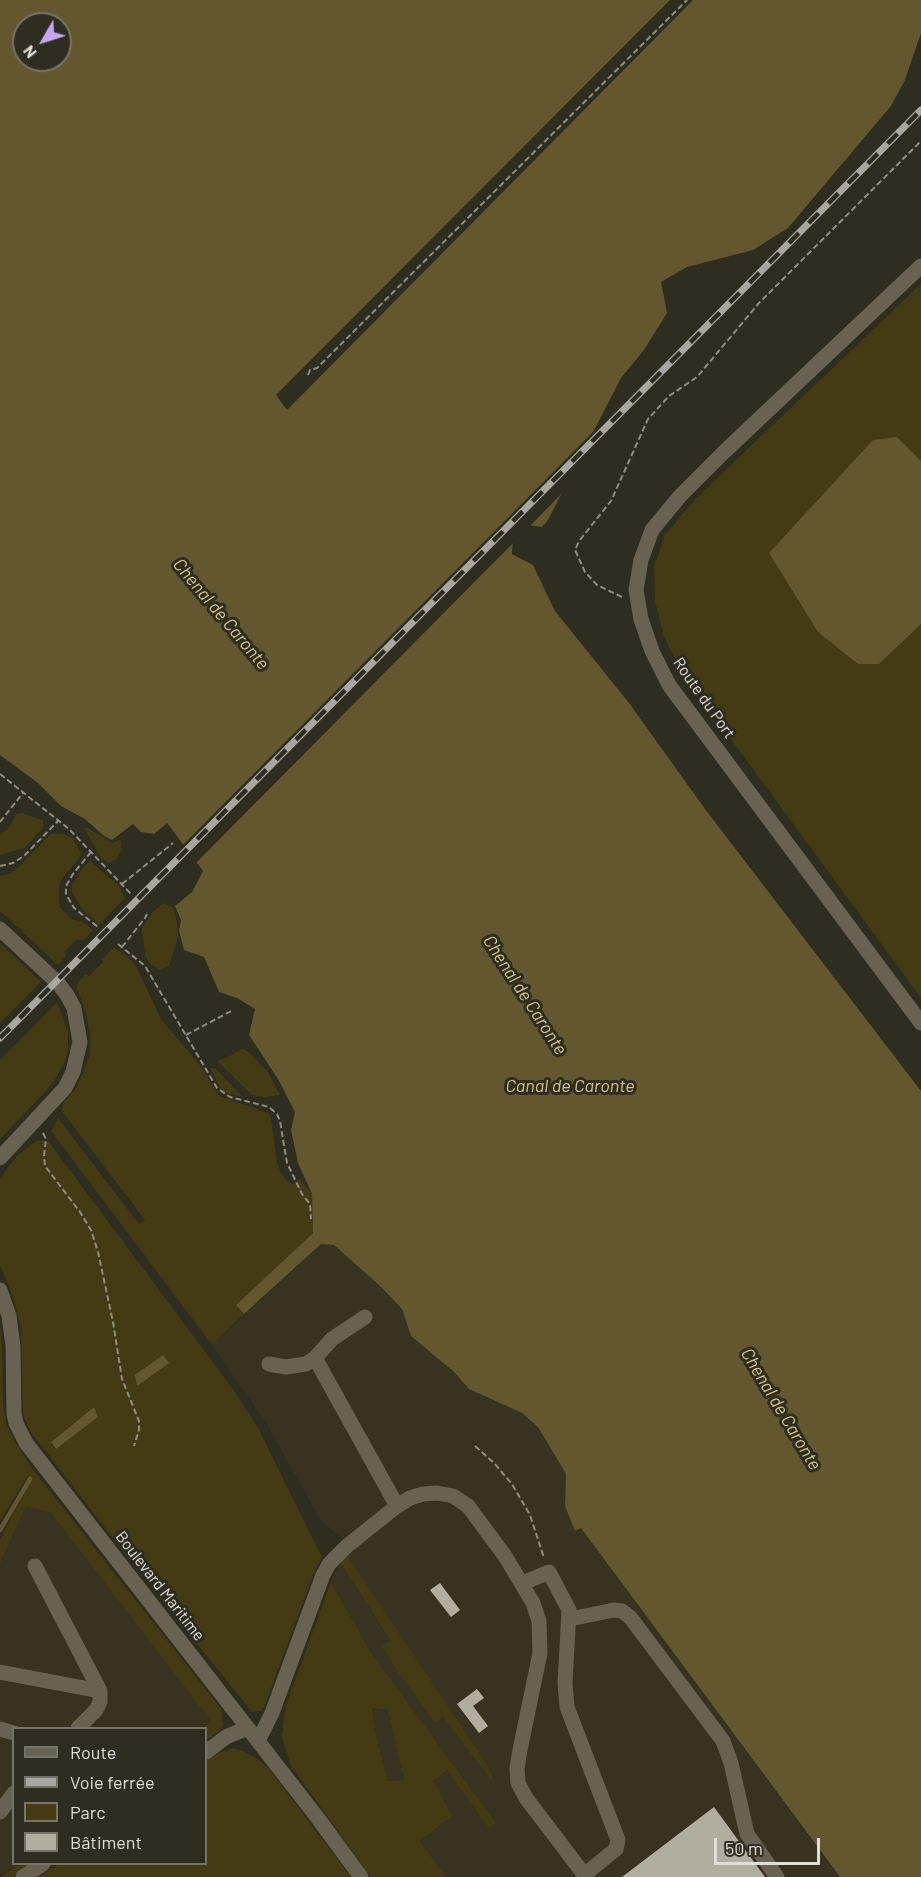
<!DOCTYPE html>
<html>
<head>
<meta charset="utf-8">
<style>
  body { margin:0 }
  #map { position:relative; width:921px; height:1877px; overflow:hidden; background:#2f2c20; font-family:Barlow,sans-serif }
  canvas { display:block }
  .legend { position:absolute; left:12px; top:1727px; width:195px; height:138px; box-sizing:border-box; background:#2f2c20; border:2px solid #767369; margin:0; padding:8px 10px; list-style:none; font-size:18px; color:#e0ded6 }
  .legend li { display:flex; align-items:center; gap:12px; height:30px }
  .legend b { width:30px; border:2px solid #767369 }
  .north { position:absolute; left:12px; top:12px; width:60px; height:60px; box-sizing:border-box; background:#2f2c20; border:2px solid #767369; border-radius:50%; rotate:231deg; font-size:16px; font-weight:700; line-height:24px; text-align:center; color:#e0ded6 }
  .north::after { content:''; display:block; margin:auto; width:21px; height:27px; background:#c6a6f0; clip-path:polygon(50% 0,100% 100%,50% 72%,0 100%) }
  .scale { position:absolute; left:714px; top:1838px; width:106px; height:27px; box-sizing:border-box; border:3px solid #e0ded6; border-top:0; padding-left:8px; font-size:18px; line-height:21px; white-space:nowrap; color:#e0ded6; -webkit-text-stroke:4px #2f2c20; paint-order:stroke }
</style>
</head>
<body>
<div id="map">
<canvas width="921" height="1877"></canvas>
<ul class="legend">
<li><b style="height:8px;background:#676251"></b>Route</li>
<li><b style="height:8px;background:#a8a69d"></b>Voie ferrée</li>
<li><b style="height:16px;background:#443a13"></b>Parc</li>
<li><b style="height:16px;background:#b2ae9f"></b>Bâtiment</li>
</ul>
<div class="north">N</div>
<div class="scale">50 m</div>
</div>
<script>
const ctx = document.querySelector('canvas').getContext('2d');
ctx.lineJoin = 'round';
function fillPath(path, color) {
  ctx.fillStyle = color;
  ctx.fill(path, 'evenodd');
}
function toPath(rows) {
  const path = new Path2D();
  for (const r of rows) {
    path.moveTo(r[0], r[1]);
    for (let i = 2; i < r.length; i += 2) path.lineTo(r[i], r[i + 1]);
  }
  return path;
}
function strokePath(path, color, width, dash) {
  ctx.strokeStyle = color;
  ctx.lineWidth = width;
  ctx.lineCap = dash ? 'butt' : 'round';
  ctx.setLineDash(dash || []);
  ctx.stroke(path);
}
function write(font, color, halo, rows, align = 'center') {
  ctx.font = font + ' Barlow,sans-serif';
  ctx.lineWidth = 6;
  ctx.setLineDash([]);
  ctx.textBaseline = 'middle';
  ctx.strokeStyle = halo;
  ctx.fillStyle = color;
  for (const [text, x, y, turn = 0] of rows) {
    ctx.save();
    ctx.translate(x, y);
    ctx.rotate((+turn || 0) * Math.PI / 180);
    ctx.textAlign = isNaN(turn) ? turn : align;
    if (halo) ctx.strokeText(text, 0, 0);
    ctx.fillText(text, 0, 0);
    ctx.restore();
  }
}
fillPath(toPath([
  [321,1244,334,1245,380,1286,402,1309,411,1336,454,1372,469,1389,522,1413,538,1427,566,1474,565,1506,575,1531,581,1528,839,1877,446,1877,420,1841,433,1781,447,1769,489,1827,496,1823,370,1651,331,1582,340,1562,390,1641,383,1647,397,1671,435,1723,443,1717,349,1558,351,1552,342,1538,321,1521,266,1423,212,1345],
  [26,1506,51,1513,210,1720,203,1728,14,1728,14,1864,20,1864,0,1876,0,1564],
  [372,1708,388,1710,405,1780,388,1782,377,1740]
]), '#383220');
fillPath(toPath([
  [921,284,921,461,897,437,879,663,921,624,921,998,683,674,664,637,655,601,654,567,665,535,695,499],
  [22,813,43,820,43,828,25,848,0,855,0,833,7,830,16,814],
  [84,828,88,828,112,843,120,840,122,842,120,853,116,860,108,863,101,858],
  [50,834,63,834,73,839,81,852,79,859,63,877,59,886,59,906,71,919,81,921,93,930,83,941,77,939,64,952,66,956,58,965,0,911,0,876,7,875,17,869],
  [90,861,119,886,125,898,99,925,82,909,72,893,72,885,82,869],
  [163,903,173,908,177,921,178,937,169,966,160,970,149,963,145,956,142,928,152,913],
  [0,943,41,982,0,1023],
  [114,947,132,961,137,968,161,1019,199,1064,220,1096,268,1113,271,1118,277,1163,281,1173,287,1181,293,1184,300,1179,312,1194,313,1233,236,1305,244,1314,212,1345,51,1131,58,1118,139,1224,145,1220,61,1110,64,1102,77,1087,90,1054,90,1034,86,1014,76,986,85,974,89,976,103,962,102,960],
  [57,1002,68,1032,68,1051,64,1064,55,1080,44,1093,0,1139,0,1060],
  [242,1048,250,1053,268,1072,280,1095,264,1097,252,1095,217,1061,232,1055],
  [210,1068,215,1068,243,1097,225,1093,221,1090],
  [42,1140,49,1142,235,1392,258,1428,322,1557,315,1570,265,1705,261,1711,252,1712,140,1573,31,1432,26,1423,23,1413,21,1327,13,1297,0,1265,0,1178,17,1156,36,1141],
  [94,1407,97,1417,55,1449,51,1442],
  [0,1327,2,1344,3,1402,6,1422,15,1442,31,1467,222,1710,223,1726,218,1732,206,1740,206,1728,203,1728,210,1720,51,1513,26,1506,0,1564,0,1539,31,1481,27,1477,0,1521],
  [351,1553,349,1558,488,1766,494,1783,443,1717,435,1723,397,1671,382,1646,390,1640,340,1562],
  [331,1582,370,1651,496,1823,489,1828,447,1770,433,1781,452,1816,420,1841,446,1877,371,1877,291,1766,282,1737,285,1708],
  [372,1708,388,1710,404,1780,388,1781,377,1740],
  [233,1748,245,1752,259,1760,270,1770,351,1877,39,1877,58,1864,206,1864,206,1758],
  [20,1864,32,1864,12,1877,0,1877]
]), '#443a13');
fillPath(toPath([
  [0,0,670,0,276,395,287,410,693,0,921,0,921,33,905,80,891,106,788,228,753,250,687,267,661,282,667,313,644,350,621,378,548,520,542,527,521,524,513,539,512,554,533,565,555,611,629,703,705,809,921,1091,921,1877,840,1877,581,1528,575,1531,565,1506,566,1474,538,1427,522,1413,469,1389,454,1372,411,1336,402,1309,380,1286,334,1245,321,1244,244,1314,236,1305,313,1233,312,1194,298,1163,291,1130,295,1112,278,1079,249,1035,255,1009,237,998,219,992,204,957,184,950,179,931,181,920,175,906,192,892,203,871,167,823,154,834,141,832,133,824,112,840,104,836,85,819,61,806,38,783,0,755],
  [24,24,60,24,60,60,24,60],
  [897,437,921,461,921,624,879,664,858,664,818,632,769,553,873,440],
  [163,1355,169,1363,137,1386,135,1375],
  [94,1407,98,1417,56,1449,51,1442]
]), '#62572f');
fillPath(toPath([
  [600,425,567,488,528,528,522,527,517,539,194,865,181,847]
]), '#2f2c20');
strokePath(toPath([
  [0,1530,30,1479]
]), '#62572f', 4.5);
fillPath(toPath([
  [440,1583,460,1610,451,1617,430,1590],
  [477,1689,484,1698,473,1706,488,1726,479,1733,457,1704],
  [714,1807,765,1877,622,1877]
]), '#b2ae9f');
strokePath(toPath([
  [308,375,310,370,317,368,687,0],
  [622,597,597,585,585,572,575,550,579,541,611,501,648,419,669,396,697,377,759,303,921,141],
  [0,774,69,829,131,894],
  [0,822,23,793],
  [91,852,73,874,66,886,66,894,74,908,98,927],
  [0,866,13,863,24,856,58,821],
  [122,884,173,843],
  [118,944,145,966,217,1088,230,1097,269,1107,277,1114,280,1121,287,1163,302,1194,310,1204,311,1219],
  [122,947,145,918,147,914],
  [186,1035,233,1010],
  [43,1133,46,1139,44,1156,45,1166,80,1212,91,1230,98,1252,113,1322,122,1379,139,1421,139,1430,134,1446],
  [475,1446,494,1463,512,1484,530,1515,544,1558]
]), '#8f8d83', 2, [6, 3]);
strokePath(toPath([
  [921,266,723,453,680,496,652,530,641,560,636,590,641,619,652,651,669,685,921,1023],
  [0,929,58,983,67,995,74,1008,80,1042,73,1072,65,1088,0,1158],
  [0,1290,9,1316,13,1346,14,1414,16,1423,26,1443,317,1817,361,1877],
  [315,1358,397,1506],
  [269,1364,286,1367,306,1364,315,1358,332,1339,365,1317],
  [35,1566,100,1691,100,1702,96,1710,78,1728],
  [523,1583,549,1572,569,1610,565,1683,567,1707,618,1840,616,1849,584,1875],
  [570,1619,614,1610,622,1611,630,1617,723,1741,731,1763,747,1834,777,1877],
  [0,1672,100,1691],
  [0,1729,14,1733],
  [258,1741,272,1713,323,1575,329,1564,347,1546,397,1506,410,1498,423,1494,437,1493,453,1496,468,1506,505,1556,533,1603,539,1621,540,1653,520,1750,517,1768,518,1783,526,1798,586,1877],
  [206,1752,226,1737,247,1728],
  [0,1812,14,1793],
  [23,1877,43,1864]
]), '#676251', 15);
const rail = toPath([
  [0,1038,921,110]
]);
strokePath(rail, '#a8a69d', 7);
strokePath(rail, '#2f2c20', 4.5, [14]);
write('16px', '#e0ded6', '#2f2c20', [
  ["Route du Port",704,698,55],
  ["Boulevard Maritime",160,1586,52]
]);
write('italic 18px', '#d8c480', '#2f2c20', [
  ["Chenal de Caronte",221,614,50],
  ["Chenal de Caronte",525,995,57],
  ["Canal de Caronte",570,1086],
  ["Chenal de Caronte",781,1409,59]
]);
</script>
</body>
</html>
